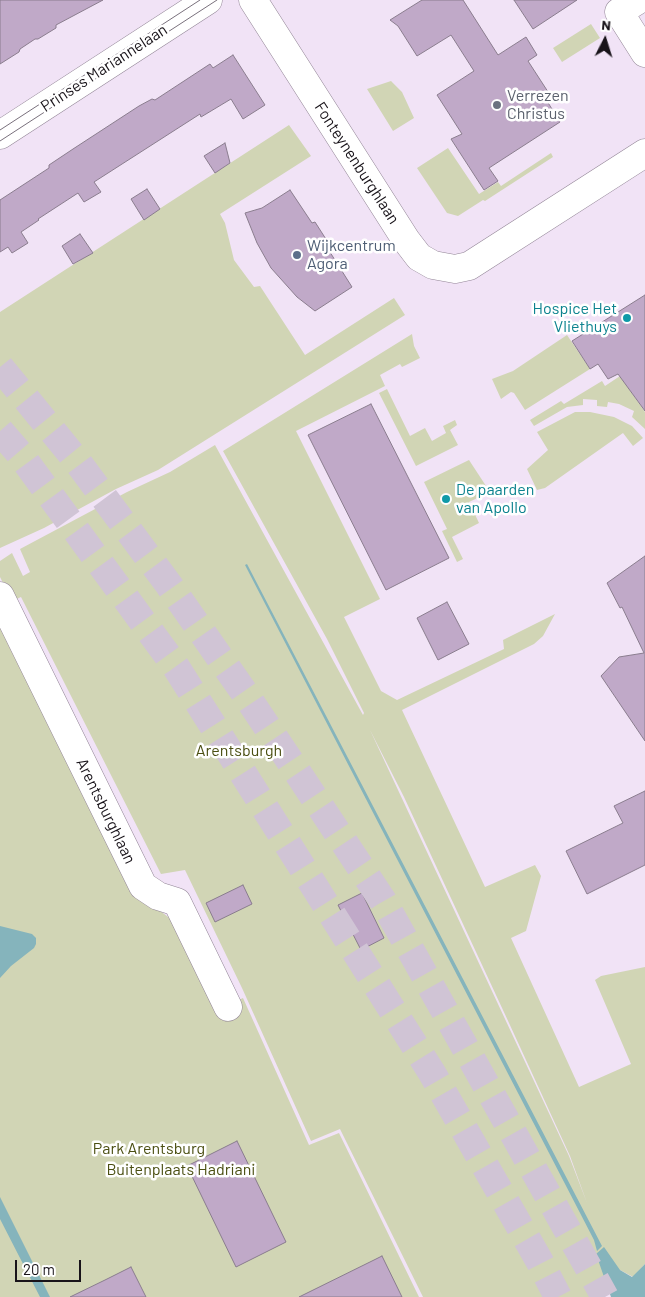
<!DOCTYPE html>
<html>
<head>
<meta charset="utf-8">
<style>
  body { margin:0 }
  #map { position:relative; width:645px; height:1297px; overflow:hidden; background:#f1e3f6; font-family:Barlow,sans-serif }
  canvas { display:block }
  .north { position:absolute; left:580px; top:15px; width:50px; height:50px; -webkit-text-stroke:4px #fff; paint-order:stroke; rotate:5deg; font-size:14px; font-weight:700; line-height:20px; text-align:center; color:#181319 }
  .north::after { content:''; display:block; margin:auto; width:18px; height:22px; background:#181319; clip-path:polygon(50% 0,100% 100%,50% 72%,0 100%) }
  .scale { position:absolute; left:15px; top:1260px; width:66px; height:22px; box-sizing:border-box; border:2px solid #181319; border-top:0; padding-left:6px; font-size:15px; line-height:18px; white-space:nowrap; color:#181319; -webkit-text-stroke:4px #fff; paint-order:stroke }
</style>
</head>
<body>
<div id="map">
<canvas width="645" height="1297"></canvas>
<div class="north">N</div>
<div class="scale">20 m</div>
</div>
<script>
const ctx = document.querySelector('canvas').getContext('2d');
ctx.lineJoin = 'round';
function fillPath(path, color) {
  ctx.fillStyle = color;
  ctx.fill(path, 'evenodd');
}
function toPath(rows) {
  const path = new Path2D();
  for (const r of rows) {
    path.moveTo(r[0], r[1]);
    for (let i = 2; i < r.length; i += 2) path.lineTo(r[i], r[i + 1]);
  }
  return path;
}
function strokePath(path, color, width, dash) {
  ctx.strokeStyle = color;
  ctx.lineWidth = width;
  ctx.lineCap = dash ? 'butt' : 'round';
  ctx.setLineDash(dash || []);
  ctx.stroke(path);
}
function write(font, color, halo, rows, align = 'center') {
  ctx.font = font + ' Barlow,sans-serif';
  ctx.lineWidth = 5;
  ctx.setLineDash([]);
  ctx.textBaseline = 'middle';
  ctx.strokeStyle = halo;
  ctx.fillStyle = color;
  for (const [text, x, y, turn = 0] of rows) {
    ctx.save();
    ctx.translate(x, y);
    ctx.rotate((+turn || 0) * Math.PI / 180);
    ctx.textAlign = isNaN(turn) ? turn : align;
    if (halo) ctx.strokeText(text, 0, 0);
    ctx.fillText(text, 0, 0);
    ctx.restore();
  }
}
fillPath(toPath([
  [591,24,600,38,562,62,553,48],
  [391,81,402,92,414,118,393,131,367,89],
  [289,125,311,156,220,214,225,223,234,260,254,287,260,286,305,355,394,298,405,315,158,470,116,489,44,528,0,548,0,312],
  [448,148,479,194,498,182,501,186,551,153,553,157,485,201,483,200,458,216,447,213,417,168],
  [412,334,414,346,420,358,402,367,400,364,380,375,385,386,296,431,380,599,344,617,381,691,397,700,504,649,503,640,555,614,543,636,534,644,402,710,485,887,535,865,541,876,526,931,511,938,579,1087,631,1064,595,980,601,976,645,967,645,1264,633,1277,620,1270,618,1284,602,1297,423,1297,340,1129,311,1141,242,988,185,870,161,874,21,597,12,601,0,577,0,561,12,553,23,576,30,572,20,549,127,492,170,472,215,445,363,715,364,713,327,639,223,451],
  [370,730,404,797,509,1023,570,1156,587,1203,569,1156],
  [567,335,590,369,525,410,514,393,511,392,501,399,492,379,513,371],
  [620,376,645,412,645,429,632,417,634,411,619,404,608,402,607,407,597,406,597,400,583,399,583,405,567,407,534,426,530,420,561,401,564,404,602,381,605,386],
  [387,389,410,436,425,428,432,441,446,433,443,426,455,420,457,425,450,430,458,445,416,466,379,393],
  [575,412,590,412,614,417,632,426,643,438,633,446,623,433,545,488,537,490,527,469,548,450,537,432],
  [469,460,490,492,469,502,479,523,452,537,463,559,457,562,442,531,447,529,424,482],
  [0,611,154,906,181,927,236,1001,243,998,309,1145,339,1133,419,1297,0,1297]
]), '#d1d5b5');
fillPath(toPath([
  [247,564,602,1246,597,1251,594,1240,245,565],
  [0,926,32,934,36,938,36,944,34,948,11,966,0,978],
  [0,1197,50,1297,40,1297,0,1219],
  [604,1247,620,1270,632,1277,645,1264,645,1297,611,1297,596,1254]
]), '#85b4bc');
const building = toPath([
  [0,0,103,0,56,25,56,28,38,39,35,39,20,49,19,52,0,64,0,0],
  [422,0,463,0,498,55,526,37,537,55,528,61,552,98,547,101,560,122,489,168,498,181,484,190,451,139,462,134,437,95,474,71,451,35,417,56,398,26,390,20,422,0],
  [514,0,577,0,533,29,514,0],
  [233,55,265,105,243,119,231,99,201,117,200,114,94,182,101,192,84,202,78,193,38,219,39,220,21,232,28,243,12,253,8,247,0,252,0,200,49,168,49,165,73,149,139,106,152,99,155,100,210,64,213,68,233,55],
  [225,143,230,163,215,173,204,156,225,143],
  [147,189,160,209,144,220,131,199,147,189],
  [290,190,312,223,315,222,331,247,328,249,352,287,315,311,297,297,271,268,257,243,245,213,262,208,290,190],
  [80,234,93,253,73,264,62,246,80,234],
  [645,295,645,411,618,374,608,379,598,364,590,369,572,341,645,295],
  [371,404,449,558,386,590,308,435,371,404],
  [645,556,645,741,601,676,619,657,644,653,622,607,620,608,607,583,645,556],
  [447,602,469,644,438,660,417,618,447,602],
  [645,791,645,865,587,894,566,851,623,823,614,806,645,791],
  [243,885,252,904,215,922,206,903,243,885],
  [362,893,384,938,361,950,338,905,362,893],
  [237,1141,286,1242,236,1267,187,1166,237,1141],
  [382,1256,402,1297,299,1297,374,1260,382,1256],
  [131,1267,146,1297,70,1297,105,1280,131,1267]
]);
fillPath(building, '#c0a9c8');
strokePath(building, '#8a7d8e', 1);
strokePath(toPath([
  [0,367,77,461,169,585,246,695,383,901,605,1297],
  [0,431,20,454,176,667,432,1073,540,1262,558,1297]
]), '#d0c4d5', 28, [28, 14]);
const minor = toPath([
  [253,0,406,240,419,257,433,265,455,269,469,266,645,153],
  [638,0,619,12,645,53],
  [0,135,208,0],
  [0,596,143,886,158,896,177,902,228,1007]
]);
strokePath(minor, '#928596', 29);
strokePath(minor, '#fff', 28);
strokePath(toPath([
  [0,130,200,0],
  [0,141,217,0]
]), '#79707c', 1);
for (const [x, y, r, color] of [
  [497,105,5,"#6b7280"],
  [297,255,5,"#5c6f8a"],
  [627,318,5,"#0f9aa8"],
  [446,499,5,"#0f9aa8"]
]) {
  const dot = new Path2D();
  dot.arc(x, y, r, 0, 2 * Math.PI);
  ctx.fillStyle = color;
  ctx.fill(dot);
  strokePath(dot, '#fff', 2);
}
write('16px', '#181319', '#fff', [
  ["Prinses Mariannelaan",104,68,-33],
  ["Fonteynenburghlaan",357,163,57],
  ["Arentsburghlaan",106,811,64]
]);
write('16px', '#5b616d', '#fff', [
  ["Verrezen",507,96],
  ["Christus",507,114]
], 'left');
write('16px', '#4e5e75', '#fff', [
  ["Wijkcentrum",307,246],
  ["Agora",307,264]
], 'left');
write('16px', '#0d838f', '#fff', [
  ["Hospice Het",617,309],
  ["Vliethuys",617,327],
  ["De paarden",456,490,"left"],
  ["van Apollo",456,508,"left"]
], 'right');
write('16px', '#4b4f12', '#fff', [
  ["Arentsburgh",239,751],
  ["Park Arentsburg",149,1149],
  ["Buitenplaats Hadriani",181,1170]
]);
</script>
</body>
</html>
